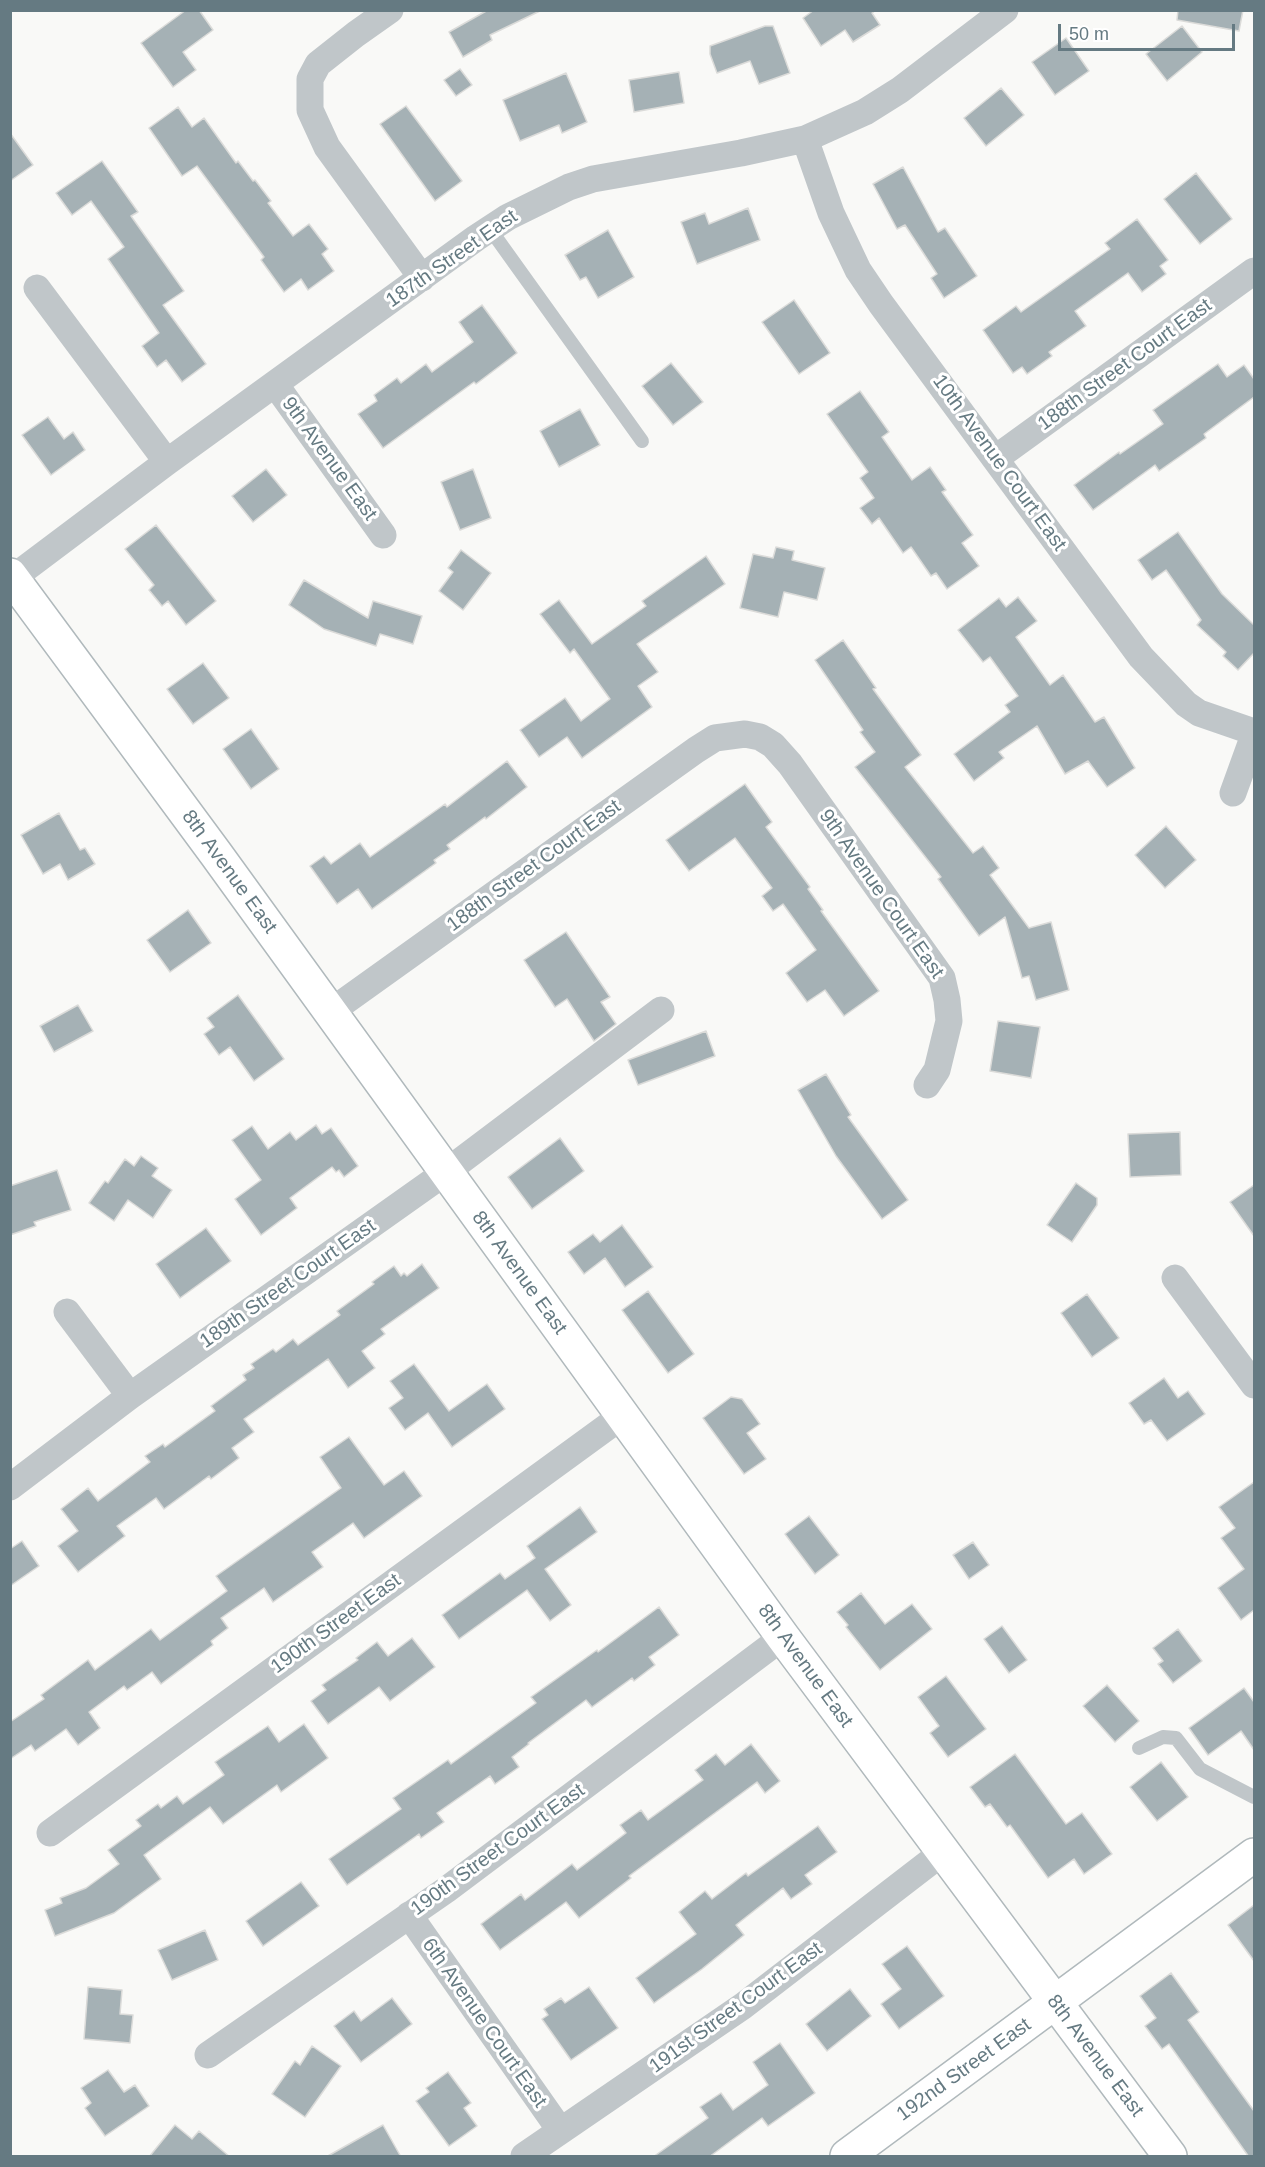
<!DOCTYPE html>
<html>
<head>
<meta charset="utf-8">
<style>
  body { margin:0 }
  #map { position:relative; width:1265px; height:2167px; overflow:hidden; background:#f9f9f7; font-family:Arial,sans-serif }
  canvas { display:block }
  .frame { position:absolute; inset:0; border:12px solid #657a82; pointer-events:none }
  .scale { position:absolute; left:1058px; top:24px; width:177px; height:27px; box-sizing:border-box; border:3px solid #657a82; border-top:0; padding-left:8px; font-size:18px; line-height:21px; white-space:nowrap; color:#657a82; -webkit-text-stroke:4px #fff; paint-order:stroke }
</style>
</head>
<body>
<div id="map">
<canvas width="1265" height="2167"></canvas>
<div class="frame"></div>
<div class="scale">50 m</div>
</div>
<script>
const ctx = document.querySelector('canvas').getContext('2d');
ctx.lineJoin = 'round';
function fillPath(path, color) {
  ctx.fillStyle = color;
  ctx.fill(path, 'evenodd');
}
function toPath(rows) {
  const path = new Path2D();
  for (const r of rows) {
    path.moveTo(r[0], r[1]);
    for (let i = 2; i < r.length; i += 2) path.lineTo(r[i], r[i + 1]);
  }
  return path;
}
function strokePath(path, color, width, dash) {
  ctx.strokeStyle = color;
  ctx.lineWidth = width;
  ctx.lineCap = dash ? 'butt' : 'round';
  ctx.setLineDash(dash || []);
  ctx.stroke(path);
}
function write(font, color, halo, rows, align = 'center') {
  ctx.font = font + ' Arial,sans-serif';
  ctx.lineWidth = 6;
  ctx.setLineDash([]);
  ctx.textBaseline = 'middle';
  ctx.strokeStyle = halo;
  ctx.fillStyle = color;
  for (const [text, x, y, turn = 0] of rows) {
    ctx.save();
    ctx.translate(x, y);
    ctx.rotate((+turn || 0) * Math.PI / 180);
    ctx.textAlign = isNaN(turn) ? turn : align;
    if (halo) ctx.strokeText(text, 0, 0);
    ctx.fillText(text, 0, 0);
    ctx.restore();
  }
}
const building = toPath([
  [186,10,199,10,213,30,183,52,196,70,173,87,141,43,186,10],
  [488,10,542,10,490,35,492,40,463,57,449,32,488,10],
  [814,10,876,10,872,13,880,25,853,42,845,30,821,46,803,18,814,10],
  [1178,10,1243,10,1239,31,1177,20,1178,10],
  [765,26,773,26,790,73,759,84,750,61,717,73,710,54,710,46,765,26],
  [1182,26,1202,52,1167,81,1146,54,1182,26],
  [1066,38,1089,71,1055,95,1032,62,1066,38],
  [460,69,472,85,456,96,444,80,460,69],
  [679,72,684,103,634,112,629,80,679,72],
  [566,73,587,122,562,133,559,125,520,141,503,100,566,73],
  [1001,88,1024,115,986,146,964,118,1001,88],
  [406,106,462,181,435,201,380,124,406,106],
  [178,107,192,127,204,118,236,163,238,161,253,181,255,180,271,201,268,203,293,236,309,224,328,249,322,254,334,271,308,290,301,279,284,292,261,260,264,257,197,166,182,176,149,128,178,107],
  [10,133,33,165,10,181,10,133],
  [102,161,138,212,131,216,184,291,163,305,206,364,182,382,166,360,157,367,142,346,159,333,108,259,124,247,91,201,72,215,56,193,102,161],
  [903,167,938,232,945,228,977,276,944,298,931,278,937,274,905,225,897,229,873,184,903,167],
  [1196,173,1232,219,1200,244,1164,199,1196,173],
  [748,208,760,240,697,264,681,222,705,213,709,224,748,208],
  [1137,219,1168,260,1160,266,1166,274,1142,292,1128,273,1075,311,1086,326,1049,352,1052,356,1027,374,1022,367,1013,373,983,330,1016,306,1021,312,1110,249,1105,243,1137,219],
  [608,230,634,277,598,298,586,277,580,280,565,255,608,230],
  [794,300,830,353,799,374,762,322,794,300],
  [482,305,517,353,476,384,474,382,383,448,358,414,377,401,374,395,397,378,401,383,426,364,432,372,473,342,459,322,482,305],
  [671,363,703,402,673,425,642,386,671,363],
  [1218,364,1227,377,1244,365,1254,379,1254,397,1204,434,1206,438,1159,471,1155,465,1093,510,1074,485,1119,452,1120,454,1163,424,1153,410,1218,364],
  [860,391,889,432,882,437,912,480,930,467,946,490,942,492,973,535,962,543,979,566,947,589,936,573,931,576,911,547,903,553,879,518,872,524,860,508,874,498,860,478,868,472,827,414,860,391],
  [580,409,600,445,559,467,540,431,580,409],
  [48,417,64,439,73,432,85,450,51,475,22,435,48,417],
  [266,469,287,495,253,522,232,496,266,469],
  [473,469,491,518,460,530,441,482,473,469],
  [156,525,216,601,186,625,168,601,162,606,149,590,154,585,125,549,156,525],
  [1178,532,1222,594,1254,625,1254,653,1238,670,1223,656,1226,652,1197,625,1201,620,1166,570,1152,580,1138,560,1178,532],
  [776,547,794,551,792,560,825,568,817,600,784,592,778,617,740,608,753,554,773,558,776,547],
  [461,550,491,573,463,610,439,591,453,572,448,568,461,550],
  [706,556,725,584,637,644,658,672,638,686,652,707,582,758,567,737,539,757,520,730,565,698,581,721,610,699,574,649,570,653,540,614,559,600,592,644,646,606,642,601,706,556],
  [304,580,368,618,373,601,422,616,413,644,380,634,376,646,324,629,289,605,304,580],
  [1018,597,1037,621,1016,637,1050,685,1063,675,1095,722,1104,717,1135,768,1107,787,1088,761,1065,774,1037,726,999,752,1004,758,974,781,954,754,1010,712,1005,705,1018,696,990,657,983,662,958,630,999,598,1006,607,1018,597],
  [843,640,876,688,873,689,921,755,905,767,973,853,983,846,999,868,990,875,1029,928,1051,922,1069,990,1036,1000,1029,976,1022,978,1005,917,979,936,938,879,941,877,855,767,875,752,860,732,863,730,815,660,843,640],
  [203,663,229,698,193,724,167,689,203,663],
  [251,729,279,769,251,789,223,749,251,729],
  [507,761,527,787,486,819,485,817,447,845,450,849,434,860,436,863,372,909,358,889,337,904,310,866,324,856,331,864,360,843,370,857,445,804,447,807,507,761],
  [745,784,772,822,766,827,810,887,808,889,823,910,821,911,879,991,844,1016,825,990,807,1002,786,973,816,950,783,904,773,911,762,896,772,888,735,838,689,871,666,840,745,784],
  [59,813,80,850,85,848,95,864,68,880,60,864,43,874,21,835,59,813],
  [1166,826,1196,860,1165,888,1135,855,1166,826],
  [188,910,211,943,170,972,147,940,188,910],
  [566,932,610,997,601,1002,616,1024,594,1041,567,999,555,1007,524,960,566,932],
  [238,995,284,1059,254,1081,230,1047,219,1055,204,1034,214,1027,207,1018,238,995],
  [78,1005,93,1031,54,1052,40,1026,78,1005],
  [998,1021,1040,1027,1031,1078,990,1071,998,1021],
  [706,1031,715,1056,638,1085,628,1060,706,1031],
  [826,1074,851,1115,848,1117,908,1200,882,1219,836,1156,798,1090,826,1074],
  [316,1125,322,1134,331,1128,358,1166,344,1177,339,1170,336,1172,332,1167,290,1198,297,1208,261,1235,235,1199,261,1180,232,1140,252,1126,268,1149,290,1132,296,1140,316,1125],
  [1180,1132,1181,1175,1130,1177,1128,1134,1180,1132],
  [560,1138,584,1171,532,1209,508,1177,560,1138],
  [141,1156,158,1168,152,1176,172,1190,153,1218,128,1200,114,1221,89,1203,105,1181,108,1183,125,1159,134,1166,141,1156],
  [57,1170,71,1210,34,1222,36,1226,10,1235,10,1186,57,1170],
  [1076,1183,1097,1198,1097,1205,1072,1242,1047,1225,1076,1183],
  [1254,1185,1254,1236,1230,1202,1254,1185],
  [622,1225,653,1267,625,1287,605,1258,584,1274,568,1252,593,1234,600,1242,622,1225],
  [206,1228,231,1261,180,1298,156,1264,206,1228],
  [422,1264,439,1288,381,1329,385,1334,362,1351,375,1368,348,1388,328,1359,244,1419,254,1432,232,1448,239,1458,211,1479,209,1476,164,1509,156,1498,117,1526,125,1536,78,1572,58,1546,78,1531,61,1509,88,1488,98,1501,150,1462,145,1456,163,1444,165,1447,215,1411,211,1406,246,1380,243,1375,254,1368,251,1364,273,1349,276,1352,293,1339,298,1345,340,1315,337,1311,374,1284,372,1282,394,1266,401,1276,404,1273,407,1276,422,1264],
  [648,1291,694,1354,668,1373,622,1310,648,1291],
  [1087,1294,1119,1338,1092,1357,1061,1313,1087,1294],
  [414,1364,449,1411,487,1384,505,1409,452,1447,428,1413,405,1430,389,1408,403,1398,390,1381,414,1364],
  [1164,1378,1178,1398,1188,1391,1205,1414,1167,1441,1151,1420,1144,1424,1129,1403,1164,1378],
  [731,1397,742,1399,760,1424,747,1433,766,1459,744,1474,703,1418,731,1397],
  [349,1437,384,1485,404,1471,422,1496,364,1538,353,1523,312,1552,323,1567,273,1602,264,1588,221,1618,228,1628,211,1641,213,1645,161,1684,152,1672,127,1690,124,1686,89,1712,100,1728,78,1745,66,1729,35,1751,31,1745,10,1759,10,1722,44,1699,41,1695,88,1660,95,1670,151,1629,160,1640,227,1591,216,1576,341,1488,320,1457,349,1437],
  [1254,1482,1254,1610,1241,1620,1218,1588,1244,1569,1221,1538,1235,1528,1219,1507,1254,1482],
  [580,1507,597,1532,545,1569,571,1605,550,1621,527,1590,459,1639,442,1615,500,1573,505,1579,535,1558,527,1546,580,1507],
  [809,1516,839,1555,815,1574,785,1534,809,1516],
  [22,1541,39,1566,10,1586,10,1549,22,1541],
  [973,1542,989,1565,969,1579,953,1555,973,1542],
  [861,1593,885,1624,912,1604,932,1629,880,1670,846,1627,848,1625,837,1612,861,1593],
  [659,1607,679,1635,649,1657,655,1665,634,1681,632,1678,592,1707,586,1700,528,1743,529,1744,512,1757,519,1767,495,1784,490,1776,437,1813,444,1822,421,1838,419,1834,347,1885,329,1859,401,1809,393,1798,448,1760,451,1764,536,1703,531,1697,597,1650,598,1652,659,1607],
  [1002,1626,1027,1660,1009,1673,984,1639,1002,1626],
  [1178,1629,1202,1661,1173,1683,1158,1664,1163,1661,1153,1648,1178,1629],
  [412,1638,435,1667,390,1701,379,1687,328,1724,311,1701,326,1690,322,1685,358,1660,356,1658,377,1642,388,1656,412,1638],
  [946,1676,986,1729,948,1757,930,1733,939,1726,918,1697,946,1676],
  [1107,1685,1139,1721,1115,1742,1083,1706,1107,1685],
  [1244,1688,1254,1702,1254,1750,1241,1731,1208,1755,1189,1728,1244,1688],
  [304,1724,328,1758,281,1792,277,1785,223,1824,210,1807,144,1855,161,1879,114,1913,55,1936,45,1910,62,1903,60,1898,86,1888,119,1864,108,1850,141,1826,136,1820,158,1804,161,1808,177,1796,183,1804,224,1775,215,1762,268,1726,279,1742,304,1724],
  [751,1744,780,1781,765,1793,757,1782,629,1876,631,1878,579,1918,566,1902,500,1950,481,1924,521,1894,525,1900,572,1864,577,1870,626,1833,620,1825,641,1810,648,1820,703,1780,695,1770,716,1754,725,1765,751,1744],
  [1015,1754,1066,1824,1082,1813,1112,1854,1084,1874,1074,1859,1048,1878,1010,1825,1007,1827,990,1804,985,1807,970,1787,1015,1754],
  [1161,1762,1188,1797,1157,1821,1130,1787,1161,1762],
  [818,1826,837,1852,805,1875,812,1884,791,1899,783,1888,736,1925,744,1935,702,1969,654,2003,636,1978,696,1934,679,1912,705,1891,712,1899,746,1873,748,1876,818,1826],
  [301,1882,319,1906,263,1946,246,1921,301,1882],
  [1254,1905,1254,1961,1228,1925,1254,1905],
  [205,1930,218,1960,172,1980,158,1950,205,1930],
  [907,1946,944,1996,899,2029,881,2004,901,1989,882,1964,907,1946],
  [1171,1973,1199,2012,1188,2020,1254,2111,1254,2157,1249,2157,1169,2044,1162,2049,1145,2026,1156,2018,1140,1996,1171,1973],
  [88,1987,122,1990,120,2014,133,2015,130,2043,84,2039,88,1987],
  [589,1987,618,2028,571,2060,542,2019,548,2015,544,2009,561,1998,565,2003,589,1987],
  [850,1989,871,2016,827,2051,806,2024,850,1989],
  [392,1998,412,2024,361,2062,334,2026,354,2011,361,2021,392,1998],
  [780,2043,815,2093,768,2126,762,2118,709,2157,653,2157,708,2118,700,2107,721,2093,733,2110,768,2085,753,2062,780,2043],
  [312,2046,341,2066,305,2117,272,2094,295,2061,300,2065,312,2046],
  [108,2070,124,2092,135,2085,149,2106,105,2136,85,2108,91,2103,81,2088,108,2070],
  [448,2072,471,2103,464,2108,477,2126,449,2146,416,2101,429,2092,426,2088,448,2072],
  [175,2125,192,2139,199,2131,230,2157,149,2157,175,2125],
  [383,2125,401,2157,326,2157,383,2125]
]);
fillPath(building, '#a5b1b5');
strokePath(building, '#dbdbd9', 1.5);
const secondary = toPath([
  [10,575,216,854,783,1637,1170,2156],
  [847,2156,1254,1855]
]);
strokePath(secondary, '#b0b9bc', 36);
strokePath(toPath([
  [490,229,642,441],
  [1139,1748,1163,1737,1176,1738,1200,1769,1254,1797]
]), '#c0c6c9', 14);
strokePath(toPath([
  [390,10,356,34,318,64,310,79,310,110,327,147,422,278],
  [805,139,831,213,858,270,881,304,1141,657,1186,704,1199,713,1254,732],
  [37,288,167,462],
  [275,384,383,535],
  [996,458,1254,271],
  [10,580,167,462,476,238,508,217,569,187,593,179,741,153,805,139,865,112,900,90,1005,10],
  [1233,793,1254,735],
  [330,1012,696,750,715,738,745,734,760,737,773,745,790,764,942,978,947,1000,949,1021,937,1070,927,1085],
  [1175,1278,1254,1385],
  [67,1312,130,1396],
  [10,1487,130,1396,446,1172,661,1010],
  [50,1833,622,1416],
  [409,1915,560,2130],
  [208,2055,446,1890,783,1637],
  [524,2156,743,2006,943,1852]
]), '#c0c6c9', 27);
strokePath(secondary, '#fff', 33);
write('20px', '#657a82', '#fff', [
  ["187th Street East",452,259,-35],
  ["188th Street Court East",1125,365,-36],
  ["9th Avenue East",329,459,54],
  ["10th Avenue Court East",999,463,54],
  ["188th Street Court East",534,866,-36],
  ["8th Avenue East",229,872,54],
  ["9th Avenue Court East",881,894,55],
  ["8th Avenue East",519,1273,54],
  ["189th Street Court East",288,1284,-35],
  ["190th Street East",336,1624,-36],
  ["8th Avenue East",805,1666,54],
  ["190th Street Court East",498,1850,-36],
  ["191st Street Court East",736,2008,-36],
  ["6th Avenue Court East",484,2023,55],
  ["8th Avenue East",1095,2056,53],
  ["192nd Street East",964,2070,-36]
]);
</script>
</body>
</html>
